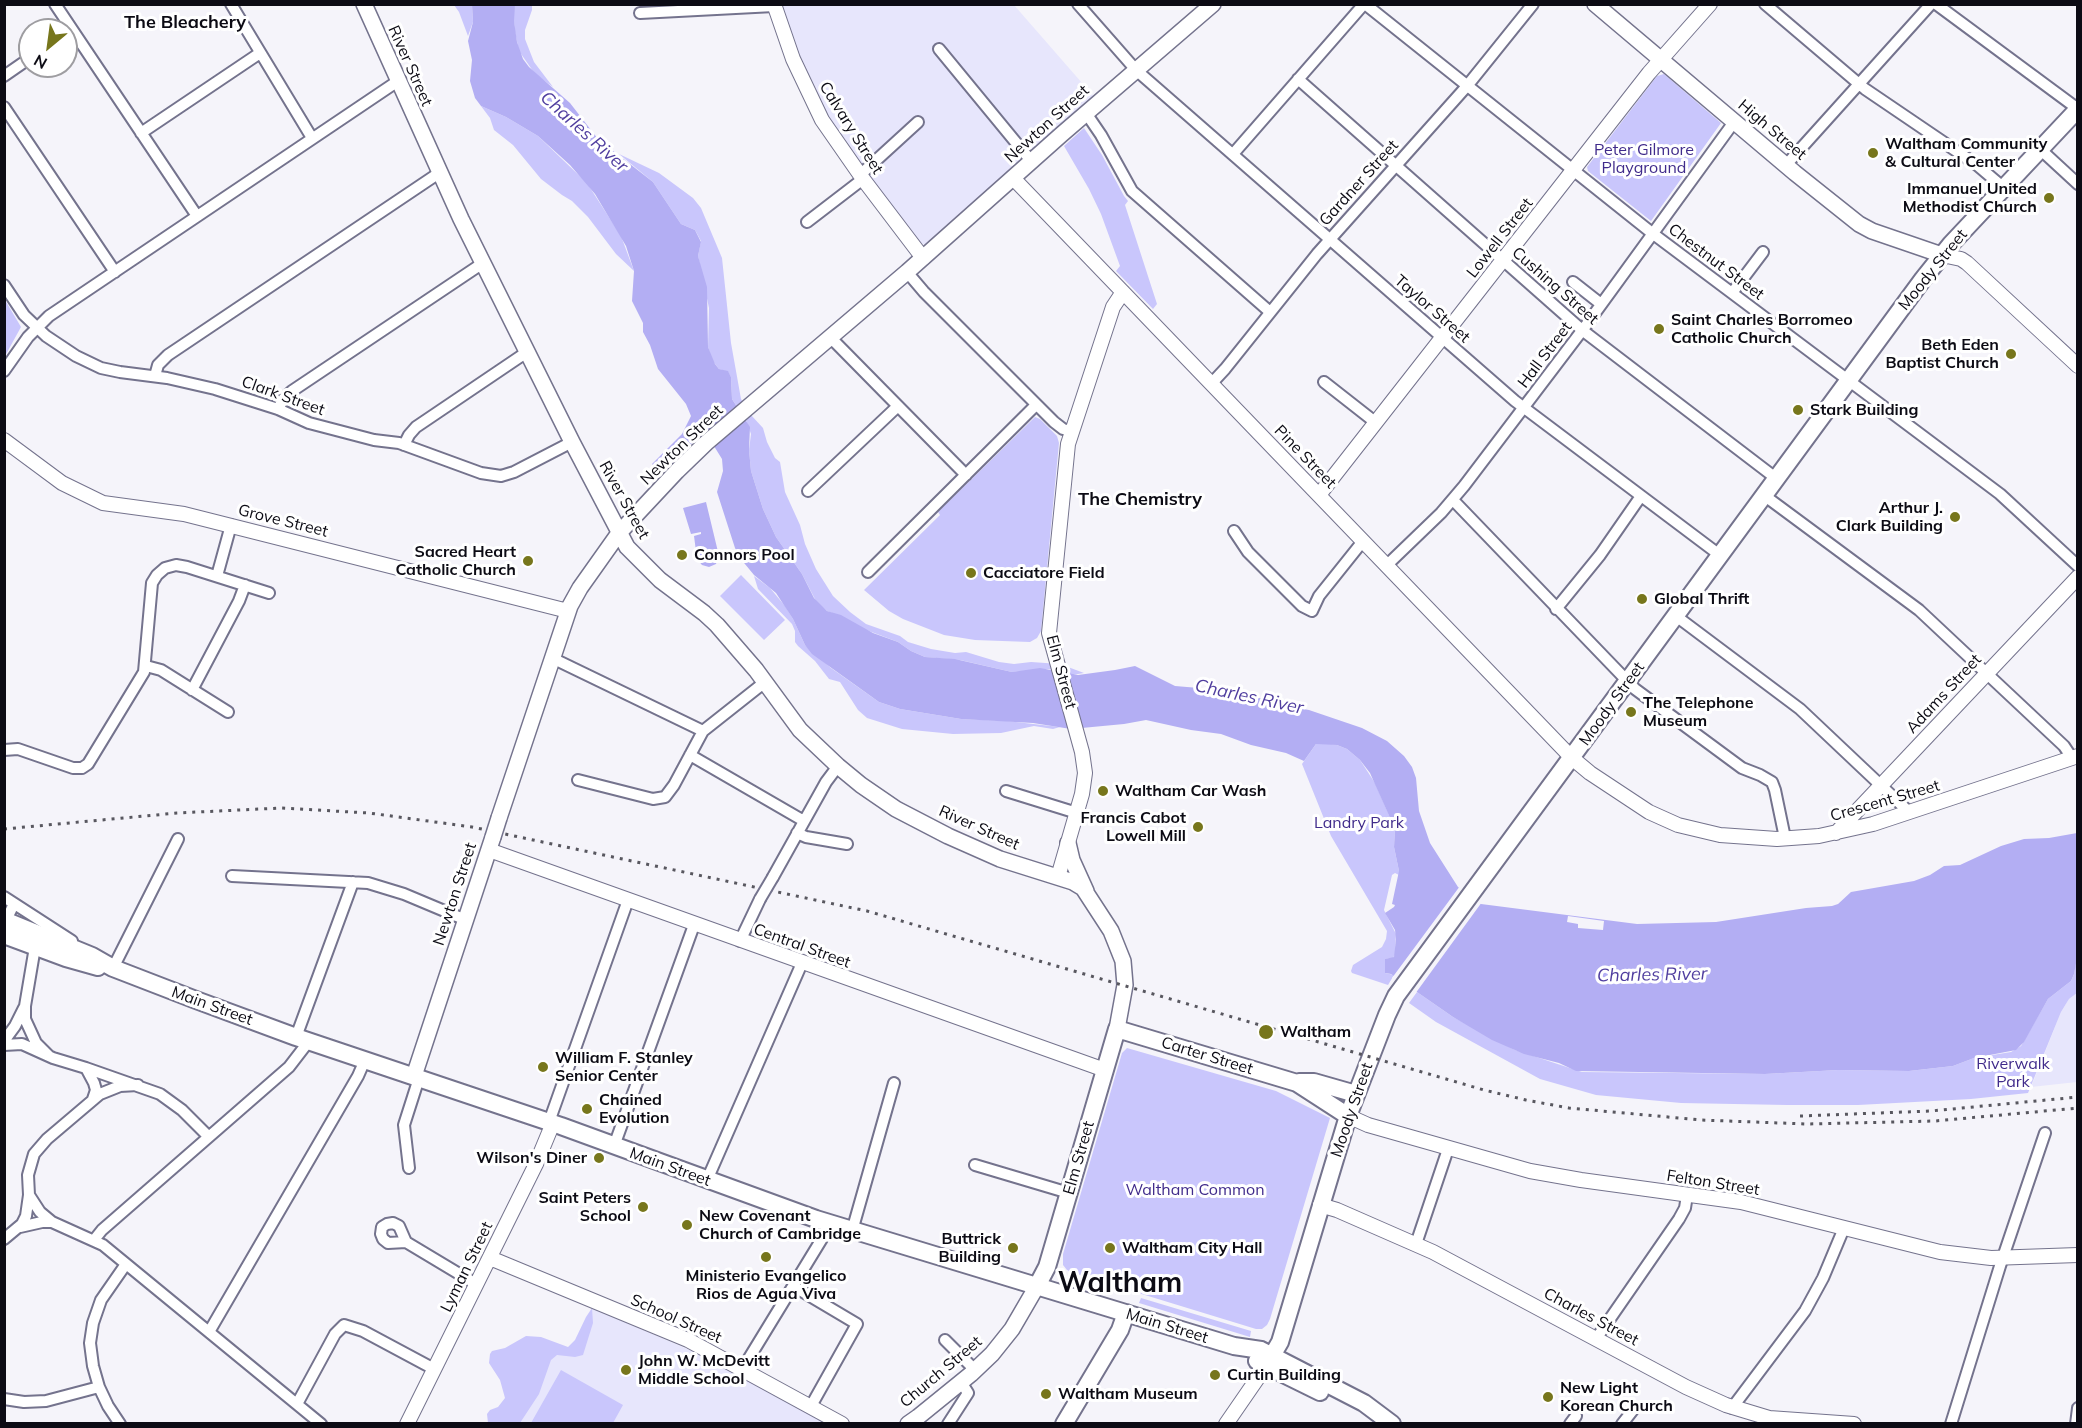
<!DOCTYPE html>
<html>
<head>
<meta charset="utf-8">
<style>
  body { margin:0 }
  #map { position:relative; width:2082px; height:1428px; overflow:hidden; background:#f5f4fa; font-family:Mulish,sans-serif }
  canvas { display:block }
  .frame { position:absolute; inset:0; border:6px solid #0c0b14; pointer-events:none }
  .north { position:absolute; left:18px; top:18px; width:60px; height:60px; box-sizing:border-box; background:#fff; border:2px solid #9e9da1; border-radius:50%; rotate:209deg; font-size:16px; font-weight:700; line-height:24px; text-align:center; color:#0c0b14 }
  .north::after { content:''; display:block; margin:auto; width:21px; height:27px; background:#77761c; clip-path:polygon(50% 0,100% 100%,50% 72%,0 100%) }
</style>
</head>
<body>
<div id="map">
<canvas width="2082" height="1428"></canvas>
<div class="frame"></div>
<div class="north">N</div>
</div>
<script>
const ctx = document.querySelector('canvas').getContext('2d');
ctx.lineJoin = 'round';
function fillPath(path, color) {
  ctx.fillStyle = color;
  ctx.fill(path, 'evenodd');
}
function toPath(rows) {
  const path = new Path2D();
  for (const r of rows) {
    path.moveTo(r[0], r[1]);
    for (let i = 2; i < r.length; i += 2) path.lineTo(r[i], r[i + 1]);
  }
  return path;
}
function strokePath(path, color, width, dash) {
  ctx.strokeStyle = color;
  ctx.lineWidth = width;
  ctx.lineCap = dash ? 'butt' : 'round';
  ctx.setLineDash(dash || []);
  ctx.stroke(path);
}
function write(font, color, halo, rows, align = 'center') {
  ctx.font = font + ' Mulish,sans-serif';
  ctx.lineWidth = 6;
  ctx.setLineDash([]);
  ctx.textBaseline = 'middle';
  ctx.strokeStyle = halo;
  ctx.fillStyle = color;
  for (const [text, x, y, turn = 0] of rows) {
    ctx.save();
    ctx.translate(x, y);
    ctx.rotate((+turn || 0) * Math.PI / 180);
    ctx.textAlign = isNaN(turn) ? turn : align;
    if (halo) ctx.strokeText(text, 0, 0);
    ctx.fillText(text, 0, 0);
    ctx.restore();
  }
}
fillPath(toPath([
  [780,5,1014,5,1096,99,926,245,920,243,871,181,829,122,802,69],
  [2077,993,2077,1082,2031,1087,2061,1012,2069,999],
  [592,1308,706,1357,827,1423,512,1424,538,1338,571,1353]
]), '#e7e6fc');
fillPath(toPath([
  [454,5,472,5,473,22,468,36,459,12],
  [515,5,532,5,532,10,525,30,525,39,534,62,553,87,535,74,519,51,515,32,513,12],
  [1664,74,1721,123,1651,221,1588,171,1587,167,1657,76],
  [481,106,506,117,538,136,587,183,621,236,634,271,616,254,588,217,572,201,562,195,541,179,513,145,494,130,490,118],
  [1084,128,1102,155,1124,196,1128,201,1125,205,1157,304,1153,309,1116,271,1120,266,1101,214,1089,189,1064,146],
  [619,154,659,173,693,198,701,208,722,258,731,343,741,399,751,415,763,428,767,442,775,458,780,462,785,492,800,525,805,544,816,569,833,596,850,612,866,624,900,636,908,642,931,649,955,653,966,652,999,662,1014,664,1031,662,1060,664,1084,673,1072,675,1049,669,1012,672,960,660,925,657,911,651,898,642,861,628,847,619,827,611,817,603,802,574,776,537,763,509,751,471,749,450,751,434,746,420,732,399,731,377,728,372,719,369,712,360,708,347,709,308,698,256,701,241,695,230,681,224,653,182],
  [5,300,21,327,5,356,4,356],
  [1035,417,1040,419,1057,436,1059,443,1041,631,1037,638,1030,642,975,640,944,635,903,619,889,611,864,590,940,515,938,512],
  [741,575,785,620,764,640,720,596],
  [754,576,770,588,785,606,793,619,805,645,831,668,879,702,900,709,961,719,1007,721,1060,727,1053,729,1034,726,1001,733,953,734,902,729,867,718,858,710,840,682,829,679,815,661,798,646,795,642,795,631,792,624,758,589],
  [1326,743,1337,745,1347,749,1360,760,1375,783,1395,829,1394,847,1399,871,1399,875,1395,873,1392,875,1384,910,1396,934,1395,955,1393,958,1385,959,1385,973,1394,975,1388,985,1352,973,1351,971,1353,965,1382,947,1386,939,1387,931,1331,836,1302,764,1316,744],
  [2077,953,2077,993,2069,999,2061,1012,2028,1093,1971,1099,1858,1105,1787,1105,1681,1103,1596,1095,1540,1079,1436,1022,1409,1003,1417,992,1453,1017,1515,1050,1582,1072,1765,1074,1838,1070,1909,1071,1953,1066,1974,1058,2011,1052,2021,1046,2048,999,2071,981,2074,974],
  [1127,1048,1276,1091,1330,1118,1270,1319,1267,1325,1262,1329,1256,1329,1073,1273,1067,1270,1063,1265,1063,1254,1122,1053],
  [1141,1298,1251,1331,1250,1337,1139,1303],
  [592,1308,593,1323,583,1355,575,1357,557,1355,551,1360,539,1394,520,1423,488,1423,487,1414,490,1410,498,1407,505,1398,500,1380,489,1363,490,1354,492,1351,505,1348,526,1336,541,1337,568,1347,575,1340,586,1317],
  [561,1370,623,1405,613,1423,531,1423]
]), '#c9c6fc');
fillPath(toPath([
  [472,5,515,5,514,21,517,42,523,59,529,67,570,103,598,139,653,182,681,224,695,230,701,242,698,256,707,287,708,347,715,364,719,369,728,371,731,377,732,399,750,427,749,450,751,471,763,509,776,537,802,574,814,598,827,611,841,615,873,633,898,642,911,651,925,657,955,659,1012,672,1040,668,1078,675,1115,670,1135,666,1175,686,1199,688,1231,698,1262,698,1275,704,1309,710,1362,728,1387,741,1404,756,1412,767,1416,778,1419,811,1430,843,1458,887,1481,904,1637,924,1716,922,1806,908,1832,906,1838,904,1851,892,1914,881,1930,875,1944,866,1960,865,2001,846,2024,839,2049,838,2077,833,2078,953,2074,974,2071,981,2048,999,2024,1042,2016,1050,1974,1058,1953,1066,1909,1071,1838,1070,1765,1074,1576,1071,1559,1063,1524,1054,1492,1040,1453,1017,1391,974,1385,973,1385,959,1394,957,1396,939,1395,930,1385,913,1394,907,1395,905,1392,904,1399,871,1394,847,1395,829,1370,773,1360,760,1347,749,1337,745,1316,744,1304,761,1286,753,1251,745,1221,734,1191,730,1146,720,1124,724,1071,729,1033,723,961,719,900,709,879,702,812,654,805,645,793,619,776,593,754,575,740,558,735,548,717,492,723,471,722,459,704,430,700,429,700,436,659,473,652,464,682,434,691,416,686,404,658,369,650,345,643,332,643,323,632,301,634,271,626,246,595,194,570,165,538,136,506,117,481,106,475,98,470,81,472,60,468,41,473,22],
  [706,502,719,556,716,564,709,567,702,565,697,559,694,536,701,534,701,532,691,534,683,508]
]), '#b3aef3');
fillPath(toPath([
  [1460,886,1482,902,1415,994,1392,978],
  [1568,916,1604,921,1603,930,1578,928,1578,924,1567,922]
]), '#f5f4fa');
const minor = toPath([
  [55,4,197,216],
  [231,4,312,138],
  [1078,4,1136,70,1515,401,1721,556],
  [1365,4,1652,233,2000,494,2078,566],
  [1765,4,1865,89,1977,165,2004,188],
  [1936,4,2078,109],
  [640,13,774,6],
  [939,49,1032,162],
  [4,76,30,58],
  [1298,79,1582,330,1777,479],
  [4,107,115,272],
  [1086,113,1101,135,1132,191,1270,312],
  [141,133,260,53],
  [2040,149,2078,184],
  [1233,154,1364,4],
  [1786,165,1931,4],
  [860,175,918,122],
  [807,222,863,179],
  [907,272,924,292,1054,422,1063,429,1071,431],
  [1573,282,1601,304],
  [4,285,24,315,46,336,76,356,101,368,120,372,167,378,215,389,278,409,309,423,374,440,399,443,481,473,501,476,514,472,572,442],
  [1732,293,1763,252],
  [830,337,966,475],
  [4,371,28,337,49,316,398,81],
  [155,376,158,365,168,355,439,173],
  [1324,382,1375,422],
  [1211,384,1225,369,1317,254,1467,86,1533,4],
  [278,409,284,398,292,391,483,263],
  [404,445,409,435,416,427,527,352],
  [808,491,898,406],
  [1765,496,1919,610,2064,746,2072,758],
  [1453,500,1635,689,1742,768,1760,775,1772,782,1775,790,1785,838],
  [1234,531,1248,552,1302,606,1312,611,1319,596,1363,541],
  [1387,565,1441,513,1464,486,1587,324,1734,122],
  [868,572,1036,405],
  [217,576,231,525],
  [1556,609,1600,555,1641,496],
  [1676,616,1800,709,1909,812],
  [552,658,703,731],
  [146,666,161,670,228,712],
  [192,690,239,601,245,585],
  [4,750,18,749,73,768,82,768,88,764,144,672,152,583,157,575,165,568,176,565,187,567,269,593],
  [690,755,804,821],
  [578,780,653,799,665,797,674,785,703,731,765,682],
  [1006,791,1077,813],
  [797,833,806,837,847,844],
  [232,876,368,883,404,894,466,920],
  [773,877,826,782,838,766],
  [4,897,72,941],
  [11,923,6,920,14,904],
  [740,941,760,899],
  [34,943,35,947,25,1006,25,1019,36,1043,49,1056],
  [113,968,178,839],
  [296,1037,353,882],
  [4,1041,15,1026,24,1008],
  [4,1045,22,1044,53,1058,86,1068,94,1083,96,1090,93,1099],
  [86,1068,160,1094,182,1110,208,1136],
  [549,1122,628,900],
  [614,1146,694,925],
  [975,1165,1069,1193],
  [409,1168,404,1125,419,1078],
  [707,1180,802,963],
  [52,1222,40,1212,29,1195,28,1175,34,1154,47,1139,100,1094,120,1086,138,1085],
  [393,1223,399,1226,406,1242,388,1243,383,1239,381,1234,382,1227,387,1224,393,1223],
  [20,1227,42,1222,52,1222,103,1245,321,1424],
  [852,1231,894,1083],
  [4,1239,22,1224,26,1216,29,1195],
  [94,1240,102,1230,289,1067,309,1041],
  [406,1242,476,1284],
  [1416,1244,1448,1149],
  [793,1286,857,1324,811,1406],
  [209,1332,358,1076,365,1060],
  [1596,1339,1679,1219,1685,1208,1687,1195],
  [945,1340,975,1370],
  [743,1368,823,1237,829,1224],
  [4,1399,24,1402,46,1401,99,1387],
  [297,1404,335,1334,344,1325,363,1331,434,1369],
  [1732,1408,1805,1311,1823,1278,1844,1228],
  [120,1424,108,1406,99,1387,93,1366,90,1343,93,1323,101,1300,126,1264],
  [948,1424,968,1393,961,1382],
  [1570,1424,1576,1416],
  [1622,1424,1633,1410],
  [1951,1424,2000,1266,2045,1133],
  [2076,1424,2078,1408]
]);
const tertiary = toPath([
  [774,4,793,59,822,120,863,179,923,258],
  [1013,178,1572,758,1590,773,1649,812,1678,825,1720,835,1777,839,1819,836,1873,824,2078,756],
  [1942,255,1961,259,1967,263,2078,366],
  [4,440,62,483,103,503,184,514,568,611],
  [1319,495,1649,73,1710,4],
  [1836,833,2078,577],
  [489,850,1105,1070],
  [1058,877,1082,794,1085,773,1082,752,1049,633,1068,444,1113,307,1123,292],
  [1348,1116,1368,1125,1530,1171,1581,1180,1741,1202,1940,1252,1991,1258,2078,1255],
  [1320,1205,1337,1210,1433,1252,1686,1387,1726,1405,1769,1418,1854,1424],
  [490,1258,688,1340,842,1424],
  [407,1424,536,1164,553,1123],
  [1226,1424,1266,1366]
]);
const secondary = toPath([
  [364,4,461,219,572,442,627,547,660,580,704,613,717,625,756,670,800,730,838,766,861,785,896,809,948,836,1000,859,1073,882,1083,888,1111,931,1123,961,1125,985,1117,1029],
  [1595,4,1795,173,1859,224,1872,231,1942,255],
  [499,818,570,606,580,588,619,533,677,471,706,443,907,272,1062,134,1213,4],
  [1068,843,1072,860,1086,891],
  [414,1076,493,837],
  [908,1424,918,1417,971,1374,992,1354,1012,1329,1037,1286]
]);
const primary = toPath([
  [4,920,92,956,113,968,196,1000,296,1037,561,1126,816,1219,1234,1346,1261,1350,1364,1403,1392,1424],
  [4,935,66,958,98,967],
  [1299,1082,1314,1082,1356,1094],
  [1037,1286,1047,1267,1117,1029,1297,1083,1348,1116],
  [1257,1361,1320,1392],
  [1266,1366,1280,1342,1348,1116,1387,1015,1396,996,1923,279,1951,244,2078,109],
  [1064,1424,1120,1330,1126,1313]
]);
strokePath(minor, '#74738d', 14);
strokePath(tertiary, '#74738d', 16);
strokePath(secondary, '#74738d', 18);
strokePath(primary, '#74738d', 20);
strokePath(minor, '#fff', 10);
strokePath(tertiary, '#fff', 14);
strokePath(secondary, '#fff', 15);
strokePath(primary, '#fff', 16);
strokePath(toPath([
  [4,829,177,813,281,808,369,813,472,827,867,911,1484,1090,1526,1100,1569,1108,1701,1120,1807,1124,1935,1121,2078,1108],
  [1800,1116,1931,1111,2078,1097]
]), '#58575f', 3, [3, 6]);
const minorBridge = toPath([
  [760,899,773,877]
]);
const secondaryBridge = toPath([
  [493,837,499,818]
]);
strokePath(minorBridge, '#74738d', 14, []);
strokePath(secondaryBridge, '#74738d', 18, []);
strokePath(minorBridge, '#fff', 10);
strokePath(secondaryBridge, '#fff', 15);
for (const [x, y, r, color] of [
  [1873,153,6,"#77761c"],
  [2049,198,6,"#77761c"],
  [1659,329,6,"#77761c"],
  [2011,354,6,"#77761c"],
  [1798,410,6,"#77761c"],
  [1955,517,6,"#77761c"],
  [682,555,6,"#77761c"],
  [528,561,6,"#77761c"],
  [971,573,6,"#77761c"],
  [1642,599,6,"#77761c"],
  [1631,712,6,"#77761c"],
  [1103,791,6,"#77761c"],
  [1198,827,6,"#77761c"],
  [1266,1032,8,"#77761c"],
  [543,1067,6,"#77761c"],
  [587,1109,6,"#77761c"],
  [599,1158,6,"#77761c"],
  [643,1207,6,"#77761c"],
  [687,1225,6,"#77761c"],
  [1013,1248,6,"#77761c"],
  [1110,1248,6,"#77761c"],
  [766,1257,6,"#77761c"],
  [626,1370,6,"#77761c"],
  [1215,1375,6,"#77761c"],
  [1046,1394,6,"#77761c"],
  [1548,1397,6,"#77761c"]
]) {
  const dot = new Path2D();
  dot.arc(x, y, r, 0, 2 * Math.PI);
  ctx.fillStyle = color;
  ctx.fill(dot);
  strokePath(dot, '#fff', 2);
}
write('16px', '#0c0b14', '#fff', [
  ["River Street",410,66,66],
  ["Newton Street",1047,124,-42],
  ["Calvary Street",851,128,58],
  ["High Street",1772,130,40],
  ["Gardner Street",1359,183,-48],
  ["Lowell Street",1500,238,-52],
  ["Chestnut Street",1716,262,37],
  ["Moody Street",1933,270,-51],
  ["Cushing Street",1555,286,41],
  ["Taylor Street",1432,309,41],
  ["Hall Street",1545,355,-53],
  ["Clark Street",283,396,20],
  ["Newton Street",682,445,-44],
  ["Pine Street",1305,457,46],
  ["River Street",624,500,61],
  ["Grove Street",283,521,14],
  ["Elm Street",1061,672,75],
  ["Adams Street",1944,694,-47],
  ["Moody Street",1612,704,-54],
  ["Crescent Street",1885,801,-16],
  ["River Street",979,828,24],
  ["Newton Street",455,894,-72],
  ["Central Street",802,946,20],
  ["Main Street",212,1006,20],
  ["Carter Street",1207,1056,17],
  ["Moody Street",1352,1110,-71],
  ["Elm Street",1079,1158,-74],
  ["Main Street",670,1167,20],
  ["Felton Street",1713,1183,9],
  ["Lyman Street",467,1267,-64],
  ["Charles Street",1591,1317,28],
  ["School Street",676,1319,24],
  ["Main Street",1167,1326,17],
  ["Church Street",941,1372,-40]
]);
write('bold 16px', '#0c0b14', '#fff', [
  ["Waltham Community",1885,144],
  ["& Cultural Center",1885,162],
  ["Immanuel United",2037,189,"right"],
  ["Methodist Church",2037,207,"right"],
  ["Saint Charles Borromeo",1671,320],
  ["Catholic Church",1671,338],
  ["Beth Eden",1999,345,"right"],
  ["Baptist Church",1999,363,"right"],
  ["Stark Building",1810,410],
  ["Arthur J.",1943,508,"right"],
  ["Clark Building",1943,526,"right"],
  ["Sacred Heart",516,552,"right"],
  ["Catholic Church",516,570,"right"],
  ["Connors Pool",694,555],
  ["Cacciatore Field",983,573],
  ["Global Thrift",1654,599],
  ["The Telephone",1643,703],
  ["Museum",1643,721],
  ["Waltham Car Wash",1115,791],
  ["Francis Cabot",1186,818,"right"],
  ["Lowell Mill",1186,836,"right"],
  ["Waltham",1280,1032],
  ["William F. Stanley",555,1058],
  ["Senior Center",555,1076],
  ["Chained",599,1100],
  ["Evolution",599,1118],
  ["Wilson's Diner",587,1158,"right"],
  ["Saint Peters",631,1198,"right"],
  ["School",631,1216,"right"],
  ["New Covenant",699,1216],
  ["Church of Cambridge",699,1234],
  ["Buttrick",1001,1239,"right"],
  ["Building",1001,1257,"right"],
  ["Waltham City Hall",1122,1248],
  ["Ministerio Evangelico",766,1276,"center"],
  ["Rios de Agua Viva",766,1294,"center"],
  ["John W. McDevitt",638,1361],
  ["Middle School",638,1379],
  ["Curtin Building",1227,1375],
  ["New Light",1560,1388],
  ["Korean Church",1560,1406],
  ["Waltham Museum",1058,1394]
], 'left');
write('16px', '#402b8b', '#fff', [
  ["Peter Gilmore",1644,150],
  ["Playground",1644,168],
  ["Landry Park",1359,823],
  ["Riverwalk",2013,1064],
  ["Park",2013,1082],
  ["Waltham Common",1195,1190]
]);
write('bold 18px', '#0c0b14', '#fff', [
  ["The Bleachery",185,23],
  ["The Chemistry",1140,500]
]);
write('italic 18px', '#503e9f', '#fff', [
  ["Charles River",584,132,42],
  ["Charles River",1249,697,12],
  ["Charles River",1652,975,-1]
]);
write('bold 28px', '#0c0b14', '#fff', [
  ["Waltham",1120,1284]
]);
</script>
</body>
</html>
